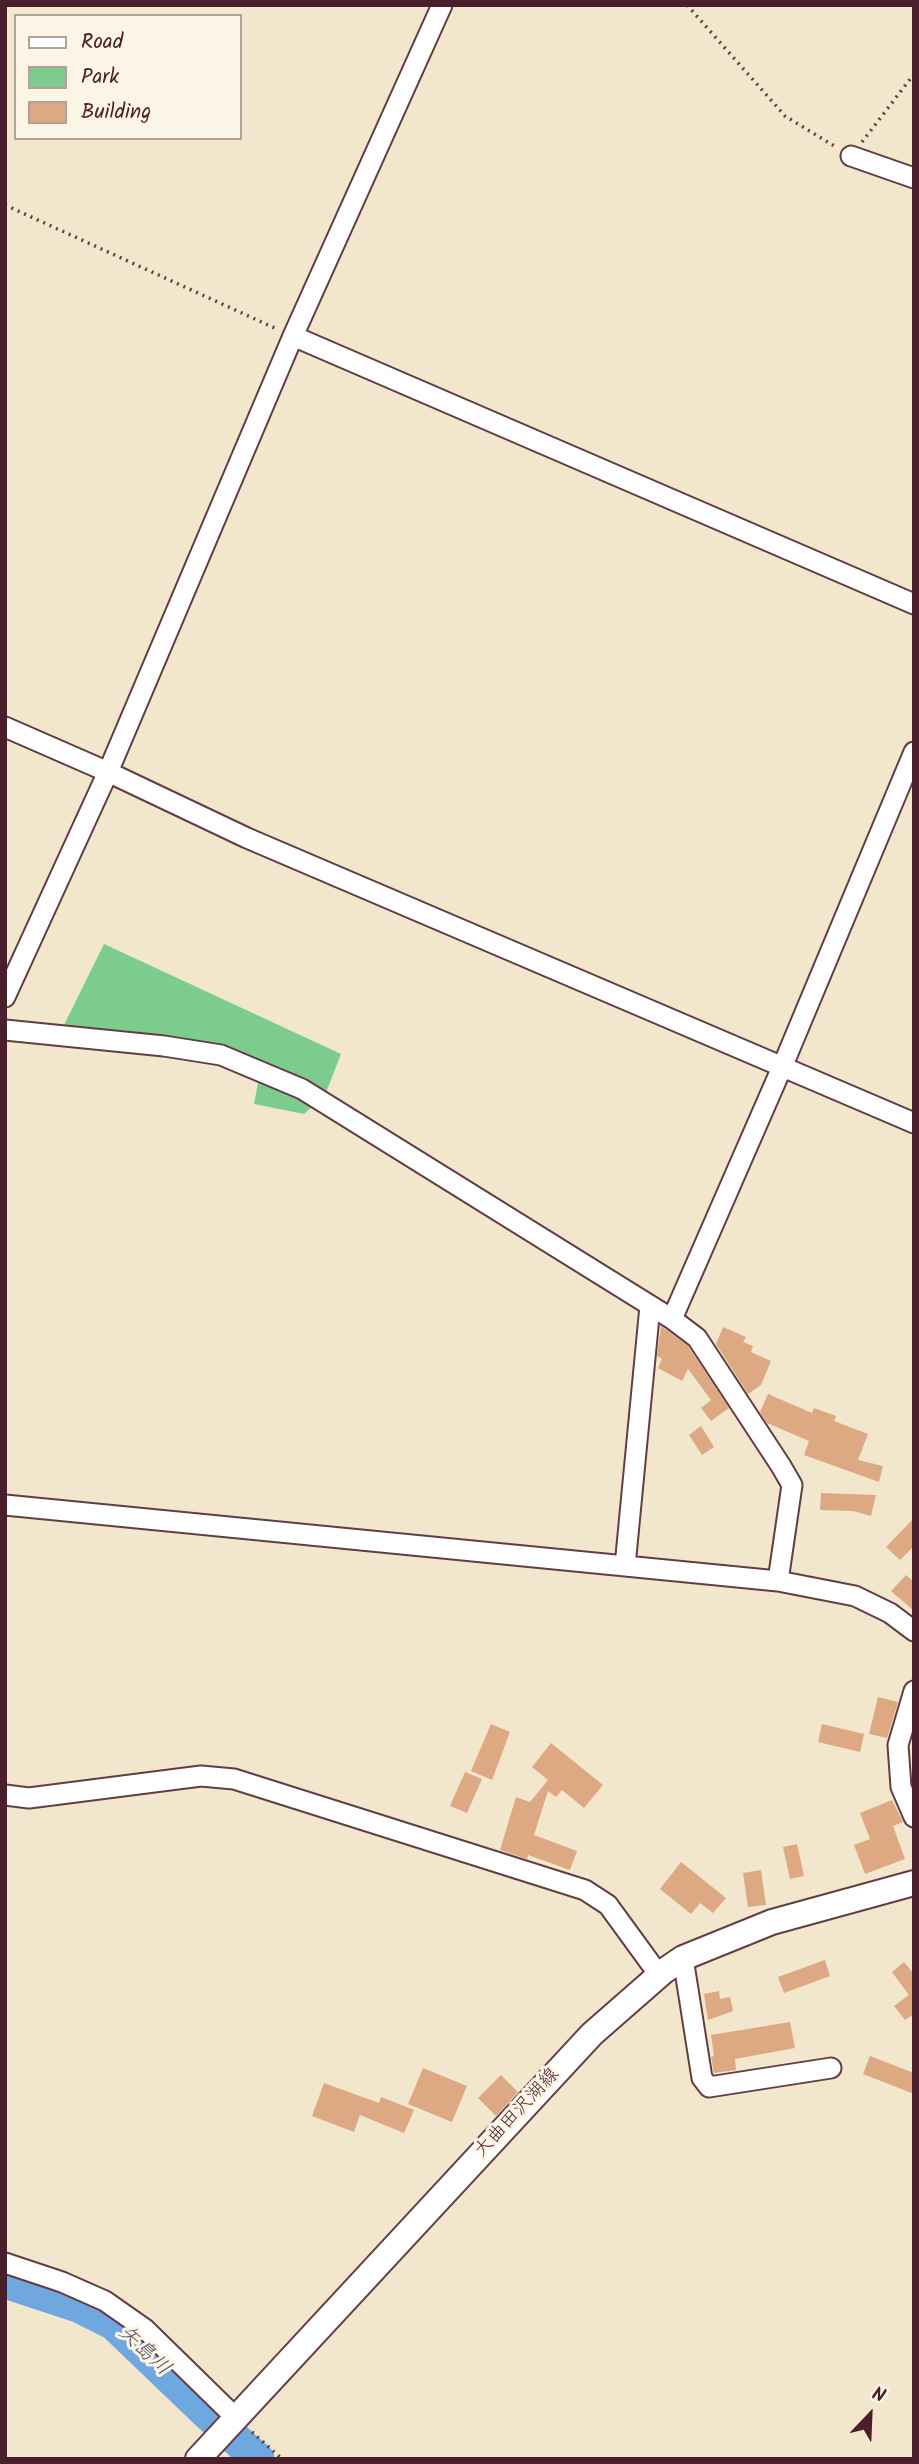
<!DOCTYPE html>
<html>
<head>
<meta charset="utf-8">
<style>
  body { margin:0 }
  #map { position:relative; width:919px; height:2464px; overflow:hidden; background:#f2e7cc; font-family:Kalam,sans-serif }
  canvas { display:block }
  .frame { position:absolute; inset:0; border:7px solid #4a1f2b; pointer-events:none }
  .legend { position:absolute; left:14px; top:14px; width:228px; height:126px; box-sizing:border-box; background:#fcf5e5; border:2px solid #b59f9b; margin:0; padding:9px 12px; list-style:none; font-size:21px; color:#4a1f2b }
  .legend li { display:flex; align-items:center; gap:14px; height:35px }
  .legend b { width:35px; border:2px solid #b59f9b }
  .north { position:absolute; left:835px; top:2380px; width:70px; height:70px; -webkit-text-stroke:5px #fcf5e5; paint-order:stroke; rotate:23deg; font-size:19px; font-weight:700; line-height:28px; text-align:center; color:#4a1f2b }
  .north::after { content:''; display:block; margin:auto; width:24px; height:32px; background:#4a1f2b; clip-path:polygon(50% 0,100% 100%,50% 72%,0 100%) }
</style>
</head>
<body>
<div id="map">
<canvas width="919" height="2464"></canvas>
<div class="frame"></div>
<ul class="legend">
<li><b style="height:9px;background:#fff"></b>Road</li>
<li><b style="height:19px;background:#7ccc8d"></b>Park</li>
<li><b style="height:19px;background:#dca983"></b>Building</li>
</ul>
<div class="north">N</div>
</div>
<script>
const ctx = document.querySelector('canvas').getContext('2d');
ctx.lineJoin = 'round';
function fillPath(path, color) {
  ctx.fillStyle = color;
  ctx.fill(path, 'evenodd');
}
function toPath(rows) {
  const path = new Path2D();
  for (const r of rows) {
    path.moveTo(r[0], r[1]);
    for (let i = 2; i < r.length; i += 2) path.lineTo(r[i], r[i + 1]);
  }
  return path;
}
function strokePath(path, color, width, dash) {
  ctx.strokeStyle = color;
  ctx.lineWidth = width;
  ctx.lineCap = dash ? 'butt' : 'round';
  ctx.setLineDash(dash || []);
  ctx.stroke(path);
}
function write(font, color, halo, rows, align = 'center') {
  ctx.font = font + ' Kalam,"Klee One",sans-serif';
  ctx.lineWidth = 6;
  ctx.setLineDash([]);
  ctx.textBaseline = 'middle';
  ctx.strokeStyle = halo;
  ctx.fillStyle = color;
  for (const [text, x, y, turn = 0] of rows) {
    ctx.save();
    ctx.translate(x, y);
    ctx.rotate((+turn || 0) * Math.PI / 180);
    ctx.textAlign = isNaN(turn) ? turn : align;
    if (halo) ctx.strokeText(text, 0, 0);
    ctx.fillText(text, 0, 0);
    ctx.restore();
  }
}
fillPath(toPath([
  [104,944,341,1054,325,1095,304,1114,254,1104,259,1078,224,1063,99,1046,64,1025]
]), '#7ccc8d');
strokePath(toPath([
  [5,2282,78,2306,114,2324,211,2417,258,2459]
]), '#6fa8df', 33);
fillPath(toPath([
  [661,1326,688,1346,729,1408,711,1421,701,1408,711,1400,688,1369,682,1381,658,1368,662,1359,657,1356],
  [723,1327,746,1337,743,1342,753,1346,751,1352,771,1361,761,1385,748,1394,716,1344],
  [768,1394,812,1413,814,1408,836,1416,834,1421,868,1434,858,1460,883,1466,879,1482,804,1455,809,1441,767,1423,760,1412],
  [701,1426,714,1447,702,1455,689,1435],
  [821,1493,876,1495,871,1516,853,1511,820,1510],
  [914,1518,914,1546,900,1560,886,1547],
  [906,1575,914,1582,914,1611,891,1591],
  [878,1697,898,1702,887,1738,869,1734],
  [491,1724,510,1732,492,1780,471,1771],
  [822,1724,864,1734,860,1752,818,1742],
  [551,1743,603,1785,584,1808,562,1790,556,1797,548,1791,534,1835,577,1851,570,1870,528,1855,527,1859,500,1850,516,1797,530,1802,548,1780,532,1767],
  [465,1772,482,1779,467,1813,450,1806],
  [892,1800,903,1822,893,1826,905,1859,865,1874,854,1845,870,1839,860,1813],
  [797,1844,804,1876,790,1879,783,1847],
  [681,1862,726,1898,713,1913,700,1903,691,1914,660,1889],
  [761,1870,766,1905,748,1907,743,1873],
  [825,1960,830,1976,784,1993,778,1977],
  [904,1962,914,1974,914,2014,905,2020,894,2006,909,1995,892,1972],
  [719,1991,720,1999,730,1997,733,2011,708,2020,704,1994],
  [790,2022,795,2048,735,2059,736,2070,714,2073,711,2057,714,2056,711,2035],
  [870,2056,914,2073,914,2094,863,2074],
  [423,2068,467,2086,452,2122,408,2104],
  [501,2075,518,2092,496,2116,478,2098],
  [324,2083,379,2103,381,2097,414,2110,404,2133,360,2115,354,2132,312,2116]
]), '#dca983');
const minor = toPath([
  [851,156,914,178],
  [293,336,914,604],
  [5,727,108,772,247,838,914,1123],
  [5,997,108,772,293,336,442,5],
  [5,1030,164,1046,221,1055,302,1089,672,1319,697,1338,781,1466,792,1485,778,1581],
  [672,1319,783,1065,914,752],
  [5,1505,778,1581,855,1596,890,1613,914,1631],
  [625,1566,650,1306],
  [914,1691,898,1745,901,1787,914,1817],
  [5,1795,29,1798,201,1776,234,1779,585,1890,608,1905,659,1975],
  [683,1958,702,2078,709,2087,831,2068],
  [5,2263,62,2282,105,2301,145,2329,237,2419]
]);
const major = toPath([
  [198,2459,592,2034,664,1971,683,1958,772,1922,914,1883]
]);
strokePath(minor, '#633d43', 23);
strokePath(major, '#633d43', 28);
strokePath(toPath([
  [687,5,785,116,836,147],
  [862,142,914,74],
  [5,205,277,329],
  [252,2432,282,2459]
]), '#633d43', 3.5, [2, 5]);
strokePath(minor, '#fff', 19);
strokePath(major, '#fff', 24);
write('19px', '#4a1f2b', '#fcf5e5', [
  ["大曲田沢湖線",518,2114,-47]
]);
write('italic 21px', '#574f6a', '#fcf5e5', [
  ["矢島川",143,2352,43]
]);
</script>
</body>
</html>
